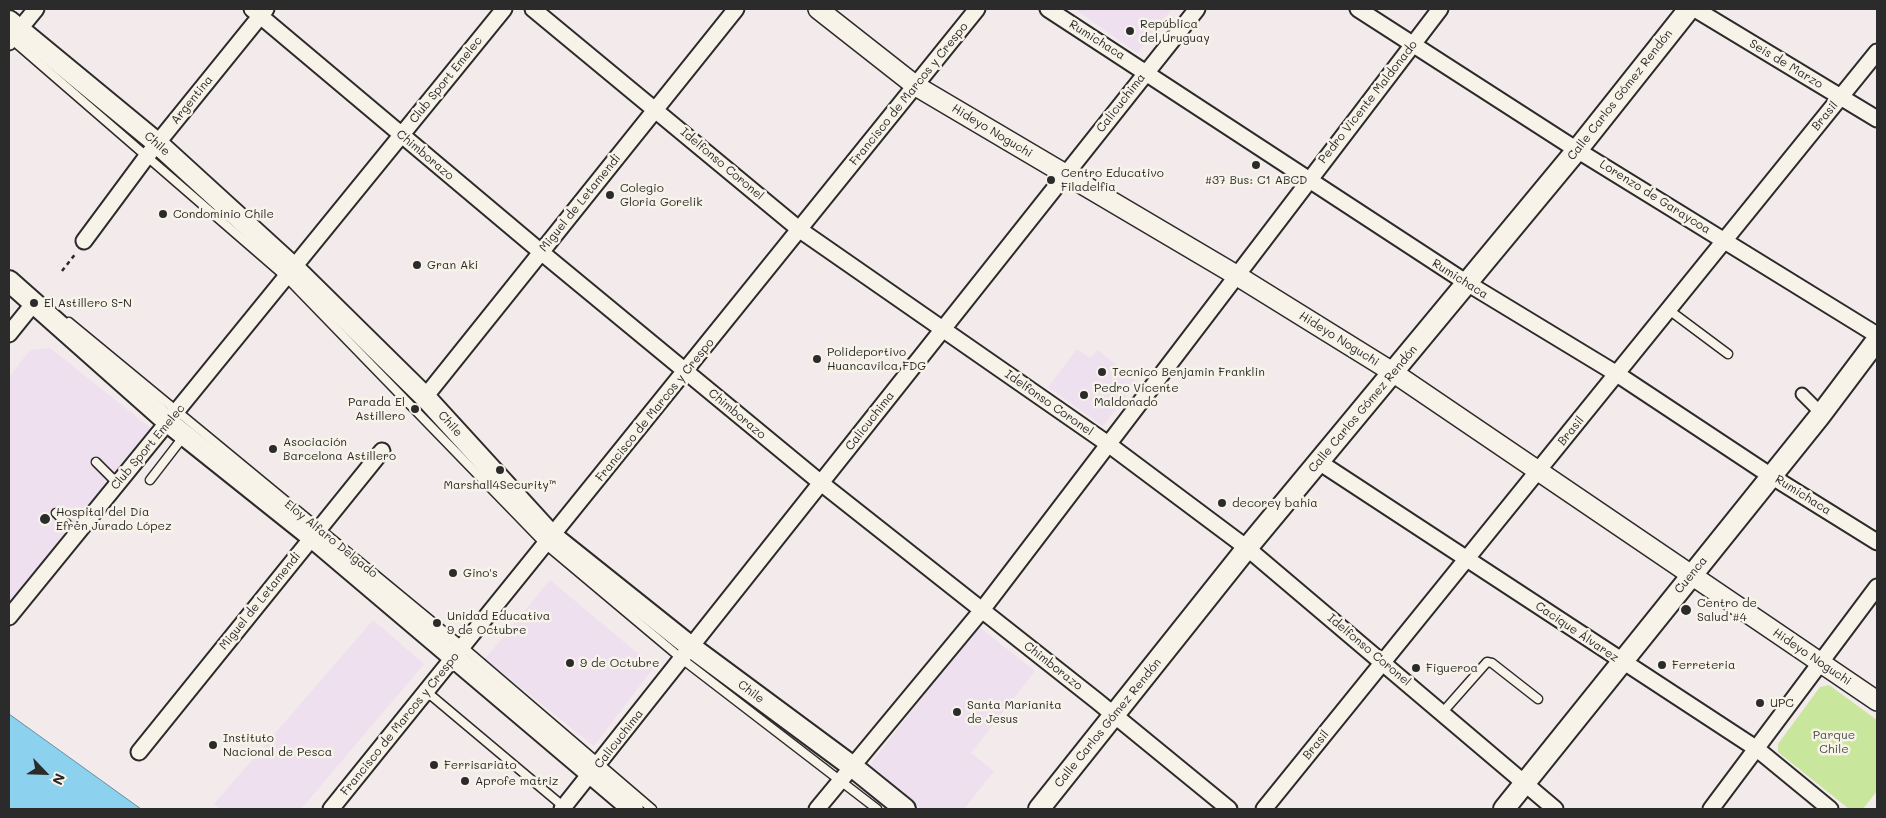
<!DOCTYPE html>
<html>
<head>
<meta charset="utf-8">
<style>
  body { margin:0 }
  #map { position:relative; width:1886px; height:818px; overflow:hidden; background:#f3eaeb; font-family:Mali,sans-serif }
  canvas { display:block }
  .frame { position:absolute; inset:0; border:10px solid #2b2b2b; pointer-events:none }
  .north { position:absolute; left:20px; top:748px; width:50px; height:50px; -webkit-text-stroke:4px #f7f3e8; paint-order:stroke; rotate:114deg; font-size:14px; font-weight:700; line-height:20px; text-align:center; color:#2b2b2b }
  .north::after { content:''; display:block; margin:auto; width:18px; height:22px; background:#2b2b2b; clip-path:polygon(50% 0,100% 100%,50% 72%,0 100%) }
</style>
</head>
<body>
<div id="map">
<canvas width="1886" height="818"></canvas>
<div class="frame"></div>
<div class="north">N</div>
</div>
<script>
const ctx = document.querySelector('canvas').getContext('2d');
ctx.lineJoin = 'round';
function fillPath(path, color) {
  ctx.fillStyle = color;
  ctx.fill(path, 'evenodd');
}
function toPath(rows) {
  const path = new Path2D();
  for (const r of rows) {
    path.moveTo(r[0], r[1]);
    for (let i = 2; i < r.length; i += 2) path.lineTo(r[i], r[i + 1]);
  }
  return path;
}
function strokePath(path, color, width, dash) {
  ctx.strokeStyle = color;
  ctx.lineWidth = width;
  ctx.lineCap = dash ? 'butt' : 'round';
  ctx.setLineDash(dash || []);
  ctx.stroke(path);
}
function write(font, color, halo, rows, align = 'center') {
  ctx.font = font + ' Mali,sans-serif';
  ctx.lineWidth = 5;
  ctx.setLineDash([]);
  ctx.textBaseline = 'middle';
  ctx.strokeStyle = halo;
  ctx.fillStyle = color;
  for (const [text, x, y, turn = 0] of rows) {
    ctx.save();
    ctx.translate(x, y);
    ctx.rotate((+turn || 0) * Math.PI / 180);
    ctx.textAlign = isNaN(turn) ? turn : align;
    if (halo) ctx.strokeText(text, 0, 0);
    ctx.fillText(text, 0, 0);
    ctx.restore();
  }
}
fillPath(toPath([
  [1075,9,1172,9,1137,53],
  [50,348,152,429,9,610,9,377,30,350],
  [1077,349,1090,358,1098,350,1137,382,1103,426,1048,387],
  [550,580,654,667,594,746,485,659],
  [373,620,424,664,301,809,220,809,214,804],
  [978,626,1035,671,971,753,994,771,964,809,922,809,868,767]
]), '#eee0ef');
fillPath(toPath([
  [1829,685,1877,720,1877,791,1863,809,1849,809,1778,752,1778,744,1820,687]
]), '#c9e69d');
const water = toPath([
  [9,714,141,809,9,809,9,714]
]);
fillPath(water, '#8cd1ee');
strokePath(water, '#658fa0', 1);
const service = toPath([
  [10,38,286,277,545,544,682,659,877,809],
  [1669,310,1728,354],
  [69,322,463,647,652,809],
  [96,462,117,483],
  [150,480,184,436],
  [56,513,76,533],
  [427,692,564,807],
  [1442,713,1487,662,1492,663,1538,699]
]);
const pedestrian = toPath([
  [1802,394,1822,414]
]);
const minor = toPath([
  [252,9,541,252,821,483,1097,701,1229,809],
  [533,9,800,230,1108,444,1247,548,1555,809],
  [1048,9,1467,283,1617,374,1771,476,1877,542],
  [1358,9,1577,150,1877,335],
  [1695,9,1877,119],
  [9,42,36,9],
  [84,241,147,156,266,9],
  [9,334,34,303],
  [425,397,736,9],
  [1319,462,1757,749,1830,809],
  [9,617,504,9],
  [139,752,382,451],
  [331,809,977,9],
  [562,809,1197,9],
  [817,809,982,610,1440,9],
  [1264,809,1877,52],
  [1711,809,1877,587]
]);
const tertiary = toPath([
  [818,9,916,86,1236,275,1394,373,1877,701]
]);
const secondary = toPath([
  [9,21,157,143,294,268,425,397,552,536,691,647,853,767,905,809],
  [9,281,168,422,312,537,633,809],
  [1039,809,1247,548,1577,150,1689,9],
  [1504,809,1819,417,1877,340]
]);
strokePath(service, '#2b2b2b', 11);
strokePath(pedestrian, '#2b2b2b', 15);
strokePath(minor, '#2b2b2b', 19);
strokePath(tertiary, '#2b2b2b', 22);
strokePath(secondary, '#2b2b2b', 24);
strokePath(toPath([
  [62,271,76,253]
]), '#2b2b2b', 2.5, [4, 4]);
strokePath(service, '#f7f3e8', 8);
strokePath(pedestrian, '#f7f3e8', 11);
strokePath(minor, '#f7f3e8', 15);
strokePath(tertiary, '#f7f3e8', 19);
strokePath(secondary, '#f7f3e8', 20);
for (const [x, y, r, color] of [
  [1130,31,5,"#2b2b2b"],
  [1256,165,5,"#2b2b2b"],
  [1051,180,5,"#2b2b2b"],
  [610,195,5,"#2b2b2b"],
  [163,214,5,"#2b2b2b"],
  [417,265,5,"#2b2b2b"],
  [34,303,5,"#2b2b2b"],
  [817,359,5,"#2b2b2b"],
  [1102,372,5,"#2b2b2b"],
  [1084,395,5,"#2b2b2b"],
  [415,409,5,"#2b2b2b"],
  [273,449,5,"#2b2b2b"],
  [500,470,5,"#2b2b2b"],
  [1222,503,5,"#2b2b2b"],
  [45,519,6,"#2b2b2b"],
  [453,573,5,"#2b2b2b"],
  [1686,610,6,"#2b2b2b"],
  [437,623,5,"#2b2b2b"],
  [570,663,5,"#2b2b2b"],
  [1662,665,5,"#2b2b2b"],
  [1416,668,5,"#2b2b2b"],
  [1760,703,5,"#2b2b2b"],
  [957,712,5,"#2b2b2b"],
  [213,745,5,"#2b2b2b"],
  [434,765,5,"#2b2b2b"],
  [465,781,5,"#2b2b2b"]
]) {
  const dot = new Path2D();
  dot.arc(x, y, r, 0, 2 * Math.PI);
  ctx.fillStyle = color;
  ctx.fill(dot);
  strokePath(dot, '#f7f3e8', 2);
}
write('12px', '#2b2b2b', '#f7f3e8', [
  ["República",1140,24],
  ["del Uruguay",1140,38],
  ["Centro Educativo",1061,173],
  ["Filadelfia",1061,187],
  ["#37 Bus: C1 ABCD",1256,180,"center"],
  ["Colegio",620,188],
  ["Gloria Gorelik",620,202],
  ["Condominio Chile",173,214],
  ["Gran Aki",427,265],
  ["El Astillero S-N",44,303],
  ["Polideportivo",827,352],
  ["Huancavilca FDG",827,366],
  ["Tecnico Benjamin Franklin",1112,372],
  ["Pedro Vicente",1094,388],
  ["Maldonado",1094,402],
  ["Parada El",405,402,"right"],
  ["Astillero",405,416,"right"],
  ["Asociación",283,442],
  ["Barcelona Astillero",283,456],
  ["Marshall4Security™",500,485,"center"],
  ["decorey bahia",1232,503],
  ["Hospital del Día",56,512],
  ["Efrén Jurado López",56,526],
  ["Gino's",463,573],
  ["Centro de",1697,603],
  ["Salud #4",1697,617],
  ["Unidad Educativa",447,616],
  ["9 de Octubre",447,630],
  ["9 de Octubre",580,663],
  ["Ferreteria",1672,665],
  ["Figueroa",1426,668],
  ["UPC",1770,703],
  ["Santa Marianita",967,705],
  ["de Jesus",967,719],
  ["Instituto",223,738],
  ["Nacional de Pesca",223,752],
  ["Ferrisariato",444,765],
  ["Aprofe matriz",475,781]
], 'left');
write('12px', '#2b2b2b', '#f7f3e8', [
  ["Rumichaca",1097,40,32],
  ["Seis de Marzo",1786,64,31],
  ["Club Sport Emelec",446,80,-51],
  ["Francisco de Marcos y Crespo",909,94,-51],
  ["Calle Carlos Gómez Rendón",1620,95,-52],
  ["Argentina",192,100,-51],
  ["Pedro Vicente Maldonado",1368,102,-52],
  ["Calicuchima",1121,103,-52],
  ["Brasil",1825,116,-51],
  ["Hideyo Noguchi",992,131,31],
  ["Chile",157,144,41],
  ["Chimborazo",425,155,40],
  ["Idelfonso Coronel",722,164,40],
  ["Lorenzo de Garaycoa",1655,197,32],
  ["Miguel de Letamendi",580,203,-51],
  ["Rumichaca",1460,279,32],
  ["Hideyo Noguchi",1339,339,32],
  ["Idelfonso Coronel",1049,403,35],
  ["Calle Carlos Gómez Rendón",1363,409,-50],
  ["Francisco de Marcos y Crespo",655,410,-51],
  ["Chimborazo",737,414,40],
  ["Calicuchima",870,421,-52],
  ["Chile",450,424,48],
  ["Brasil",1571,431,-51],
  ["Club Sport Emelec",148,447,-50],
  ["Rumichaca",1803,495,32],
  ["Eloy Alfaro Delgado",331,539,39],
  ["Cuenca",1691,575,-51],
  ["Miguel de Letamendi",260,601,-51],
  ["Cacique Álvarez",1577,632,34],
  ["Idelfonso Coronel",1369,650,40],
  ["Hideyo Noguchi",1812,657,34],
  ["Chimborazo",1053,666,38],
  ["Chile",751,692,37],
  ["Calle Carlos Gómez Rendón",1108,723,-51],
  ["Francisco de Marcos y Crespo",400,724,-51],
  ["Calicuchima",619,739,-52],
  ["Brasil",1316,745,-51]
]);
write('12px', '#4b5042', '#f7f3e8', [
  ["Parque",1834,735],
  ["Chile",1834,749]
]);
</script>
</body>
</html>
